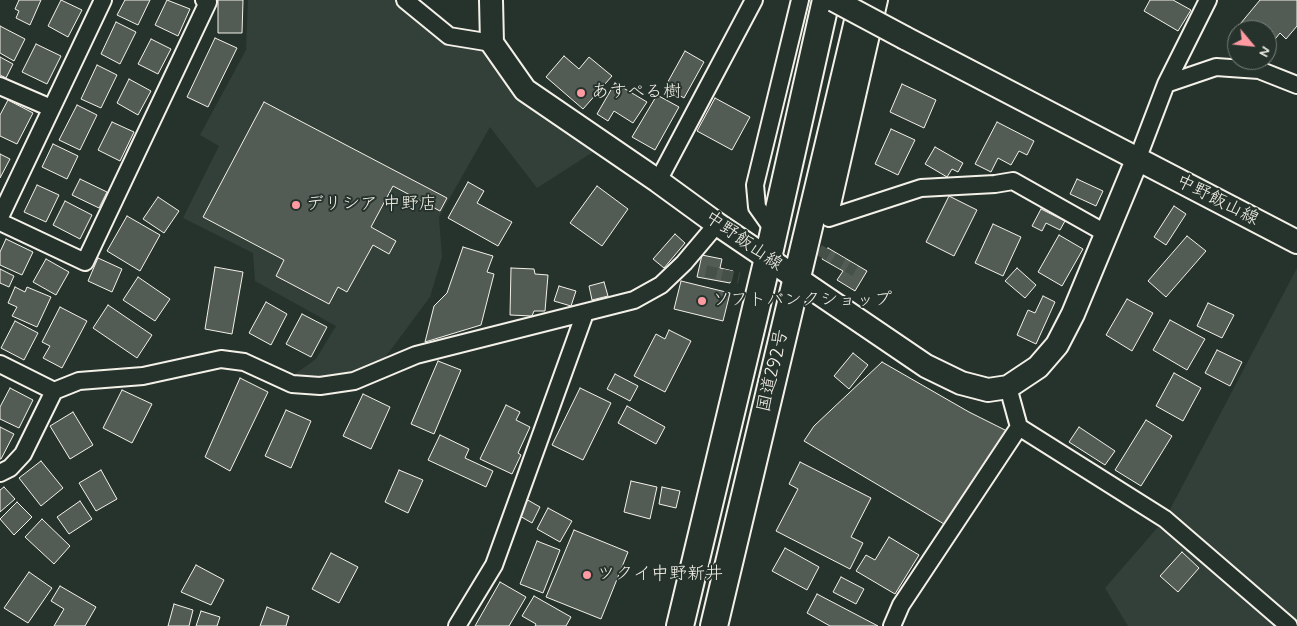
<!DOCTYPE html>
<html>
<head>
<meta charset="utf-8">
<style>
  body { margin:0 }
  #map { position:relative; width:1297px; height:626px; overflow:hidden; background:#26332d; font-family:Mynerve,sans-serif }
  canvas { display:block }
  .north { position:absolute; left:1227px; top:20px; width:50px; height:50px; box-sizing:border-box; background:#26332d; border:1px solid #787f78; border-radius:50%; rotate:118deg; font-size:14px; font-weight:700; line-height:20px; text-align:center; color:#f4f1e8 }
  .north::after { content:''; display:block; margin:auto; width:18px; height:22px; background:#ff9aa2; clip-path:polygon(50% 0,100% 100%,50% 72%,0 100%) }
</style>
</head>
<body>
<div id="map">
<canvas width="1297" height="626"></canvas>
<div class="north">N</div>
</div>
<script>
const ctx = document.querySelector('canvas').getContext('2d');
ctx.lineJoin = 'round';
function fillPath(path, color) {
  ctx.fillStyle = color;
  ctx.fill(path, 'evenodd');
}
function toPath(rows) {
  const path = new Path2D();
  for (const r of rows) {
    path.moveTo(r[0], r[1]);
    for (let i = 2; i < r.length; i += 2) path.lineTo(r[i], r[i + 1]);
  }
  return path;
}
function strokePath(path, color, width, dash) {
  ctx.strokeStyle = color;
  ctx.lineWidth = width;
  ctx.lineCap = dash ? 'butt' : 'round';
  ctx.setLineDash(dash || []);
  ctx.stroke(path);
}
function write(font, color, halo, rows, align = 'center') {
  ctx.font = font + ' Mynerve,"Klee One",sans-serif';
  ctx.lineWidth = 4;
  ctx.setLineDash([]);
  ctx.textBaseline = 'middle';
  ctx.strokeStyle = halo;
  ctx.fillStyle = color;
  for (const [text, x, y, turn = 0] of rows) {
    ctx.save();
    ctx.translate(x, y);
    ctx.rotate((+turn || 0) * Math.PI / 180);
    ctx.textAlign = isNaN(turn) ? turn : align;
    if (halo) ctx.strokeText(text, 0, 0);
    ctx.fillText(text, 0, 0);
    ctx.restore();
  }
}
fillPath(toPath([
  [248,0,405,0,449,36,492,43,525,90,604,145,537,188,490,127,439,217,442,257,430,297,375,371,354,381,285,381,316,359,336,326,255,281,253,253,183,218,219,146,200,135,246,50],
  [1297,268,1297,626,1128,626,1105,588,1165,519]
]), '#333f39');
const building = toPath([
  [19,0,41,0,30,25,16,18,19,11,15,9,19,0],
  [61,0,82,10,68,37,48,26,61,0],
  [125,0,150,0,138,25,117,15,125,0],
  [167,0,190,9,178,36,155,25,167,0],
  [218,0,243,0,242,33,218,33,218,0],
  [1150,0,1173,0,1191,10,1178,31,1144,11,1150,0],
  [1260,0,1297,0,1297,26,1286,39,1280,33,1267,49,1267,30,1237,30,1237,40,1231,35,1260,0],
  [116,22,136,32,120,64,101,54,116,22],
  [0,26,25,39,14,61,0,53,0,26],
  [215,38,237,48,208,107,187,97,215,38],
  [151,39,171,49,158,74,138,64,151,39],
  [36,44,61,56,47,84,22,72,36,44],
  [685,51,704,62,684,98,665,87,685,51],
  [564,56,579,69,589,57,612,76,583,109,546,77,564,56],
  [0,57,13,64,6,78,0,75,0,57],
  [97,65,117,75,101,108,81,99,97,65],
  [129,79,151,91,138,115,117,103,129,79],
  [615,83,647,102,633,123,614,111,608,121,597,114,615,83],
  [902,84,936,100,924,128,890,112,902,84],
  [657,95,679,107,655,150,632,137,657,95],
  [715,98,750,117,732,150,697,131,715,98],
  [8,100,33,113,17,144,0,136,0,115,8,100],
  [264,102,447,198,440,211,393,186,371,227,396,241,389,254,373,245,347,292,338,287,329,304,276,276,284,260,203,217,264,102],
  [77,105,97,115,80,150,59,140,77,105],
  [112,122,134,132,120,161,98,150,112,122],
  [997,122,1034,141,1027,155,1019,151,1011,165,998,158,991,172,975,164,997,122],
  [891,129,915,140,898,175,875,164,891,129],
  [53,144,78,156,67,179,42,167,53,144],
  [935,147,963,163,958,172,952,169,947,177,925,164,935,147],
  [0,154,10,159,0,178,0,154],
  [80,179,107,192,99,208,72,195,80,179],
  [1077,179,1103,191,1096,206,1070,194,1077,179],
  [468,182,484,191,477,203,512,222,498,246,448,218,468,182],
  [37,185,59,195,46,222,24,212,37,185],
  [597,186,628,209,602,246,570,223,597,186],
  [949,196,977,210,954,256,926,242,949,196],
  [158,197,179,211,164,233,143,219,158,197],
  [65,201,92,215,80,239,53,225,65,201],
  [1174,206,1186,214,1166,245,1154,237,1174,206],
  [1041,209,1065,221,1060,230,1046,223,1042,231,1032,226,1041,209],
  [127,216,160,235,140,271,107,251,127,216],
  [993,224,1021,237,1003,276,975,263,993,224],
  [675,234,685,243,664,268,653,259,675,234],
  [1059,235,1083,249,1062,286,1038,272,1059,235],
  [1187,236,1206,251,1166,297,1148,281,1187,236],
  [6,239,33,252,22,275,0,265,0,252,6,239],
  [463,247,493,256,487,272,494,274,481,325,425,342,434,306,447,293,463,247],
  [828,248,867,271,855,291,837,280,843,271,822,259,828,248],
  [702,255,722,259,720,268,733,271,730,283,697,277,702,255],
  [98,258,122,269,112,292,88,281,98,258],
  [46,259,69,272,56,295,33,282,46,259],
  [215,267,243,272,232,334,205,329,215,267],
  [511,268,534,269,535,274,548,275,545,311,534,311,532,316,510,315,511,268],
  [1017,268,1036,285,1025,298,1005,281,1017,268],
  [0,269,14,276,9,287,0,283,0,269],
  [138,277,170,299,155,321,123,300,138,277],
  [681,281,730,293,723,321,674,309,681,281],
  [604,282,608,296,592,300,589,286,604,282],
  [559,286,576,291,571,306,554,301,559,286],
  [15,287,25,292,27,287,51,297,37,327,12,316,17,307,8,303,15,287],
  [1043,296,1055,302,1036,344,1017,335,1028,310,1035,313,1043,296],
  [1127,299,1153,313,1132,351,1106,335,1127,299],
  [266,302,287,314,271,345,249,333,266,302],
  [1208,303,1234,315,1222,338,1197,326,1208,303],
  [108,305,152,335,137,358,93,328,108,305],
  [60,307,87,321,62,368,43,358,50,346,42,342,60,307],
  [302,314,327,327,311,357,286,344,302,314],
  [1170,320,1205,339,1187,370,1153,350,1170,320],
  [15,321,38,333,24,360,1,348,15,321],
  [669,330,691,341,665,392,634,376,656,334,665,339,669,330],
  [1217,350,1242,362,1230,386,1205,373,1217,350],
  [853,353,868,365,849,389,834,376,853,353],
  [438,361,461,370,434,434,411,424,438,361],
  [882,362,969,412,1007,431,944,524,804,441,814,426,882,362],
  [1174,373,1201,388,1183,421,1156,406,1174,373],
  [615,374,638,386,630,401,607,389,615,374],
  [240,378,268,392,230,471,205,457,240,378],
  [10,388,33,400,19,428,0,419,0,407,10,388],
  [580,388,611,403,583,460,552,445,580,388],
  [122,390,152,404,132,443,103,428,122,390],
  [363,394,390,407,371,449,343,436,363,394],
  [506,405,520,412,516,420,530,427,518,453,521,455,512,474,480,459,506,405],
  [627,406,665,427,656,444,618,423,627,406],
  [286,410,311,421,291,468,265,456,286,410],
  [73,412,93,445,70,459,50,426,73,412],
  [1146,420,1172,436,1141,486,1115,470,1146,420],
  [0,427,14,434,1,459,0,459,0,427],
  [1079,427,1115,451,1105,465,1069,442,1079,427],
  [440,435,469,449,465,458,493,471,486,487,428,460,440,435],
  [41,461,63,488,41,506,19,478,41,461],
  [800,462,871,498,851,537,863,543,850,569,776,531,798,489,789,484,800,462],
  [101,470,117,499,96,511,79,483,101,470],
  [399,470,423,480,408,513,385,502,399,470],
  [631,481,657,487,650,519,624,512,631,481],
  [4,487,15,499,0,512,0,490,4,487],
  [662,487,680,491,676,508,659,504,662,487],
  [526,499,540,507,532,523,518,515,526,499],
  [80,501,92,519,69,534,57,517,80,501],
  [17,502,32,517,14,535,0,519,17,502],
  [548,508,572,521,560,542,537,529,548,508],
  [42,519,70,546,54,564,25,537,42,519],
  [574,530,628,552,601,619,546,597,574,530],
  [889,537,919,555,895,594,856,571,866,555,875,560,889,537],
  [537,541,560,550,543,593,520,584,537,541],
  [785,548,819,567,807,590,772,571,785,548],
  [1182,552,1199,568,1178,592,1160,576,1182,552],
  [331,553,358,567,339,603,312,589,331,553],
  [196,565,224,580,211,605,181,592,196,565],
  [29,572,52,588,28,623,4,608,29,572],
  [841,577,864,589,856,604,833,592,841,577],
  [500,582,526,597,509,626,475,626,500,582],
  [60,586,96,607,85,626,54,626,64,609,51,601,60,586],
  [817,594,878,626,830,626,807,613,817,594],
  [534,596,571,617,566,626,535,626,536,624,522,616,534,596],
  [174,604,193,610,189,626,168,626,174,604],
  [267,607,289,616,286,626,260,626,267,607],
  [201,611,220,617,217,626,196,626,201,611]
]);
fillPath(building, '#525c55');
strokePath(building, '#f4f1e8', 1);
strokePath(toPath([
  [819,250,855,271],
  [706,271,739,278]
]), '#455049', 11, [11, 5.5]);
const minor = toPath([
  [405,0,449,36,492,43],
  [879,0,829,218,921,188,995,184,1013,181,1107,234],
  [1166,84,1216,67,1259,70,1297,85],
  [0,86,51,108],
  [1137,160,1166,84,1208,0],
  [658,181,754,0],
  [0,217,103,0],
  [0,222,85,262,208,2,204,0],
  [774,231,757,207,755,185,800,0],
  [0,364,54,391],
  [1008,387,1019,427],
  [0,473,10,468,23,454,54,391,79,381,143,376,221,359,244,362,292,384,320,386,354,381,416,355,634,300,661,285,684,263,717,224],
  [457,626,494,565,585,313],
  [892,626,901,605,1019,427,1165,519,1289,626]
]);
const secondary = toPath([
  [491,0,492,43,525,90,658,181,717,224,926,366,961,383,988,390,1008,387,1038,367,1057,345,1073,314,1137,160],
  [905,38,1297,242]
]);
const trunk = toPath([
  [680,626,768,258,826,0],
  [714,626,863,0]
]);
strokePath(minor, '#f4f1e8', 20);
strokePath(secondary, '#f4f1e8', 26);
strokePath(trunk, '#f4f1e8', 30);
strokePath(minor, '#26332d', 16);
strokePath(secondary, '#26332d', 22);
strokePath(trunk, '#26332d', 26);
const secondaryBridge = toPath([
  [834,0,905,38]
]);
strokePath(secondaryBridge, '#f4f1e8', 26, []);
strokePath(secondaryBridge, '#26332d', 22);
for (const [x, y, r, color] of [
  [581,93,5,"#ff9aa2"],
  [296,205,5,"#ff9aa2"],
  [702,301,5,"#ff9aa2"],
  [587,575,5,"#ff9aa2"]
]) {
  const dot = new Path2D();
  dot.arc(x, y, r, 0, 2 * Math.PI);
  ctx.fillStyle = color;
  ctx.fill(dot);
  strokePath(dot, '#26332d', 2);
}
write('18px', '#f4f1e8', '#26332d', [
  ["あすぺる樹",591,93],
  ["デリシア 中野店",306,205],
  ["ソフトバンクショップ",712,301],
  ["ツクイ中野新井",597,575]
], 'left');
write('18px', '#f4f1e8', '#26332d', [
  ["中野飯山線",1217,201,27],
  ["中野飯山線",743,242,35],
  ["国道292号",774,371,-77]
]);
</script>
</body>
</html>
